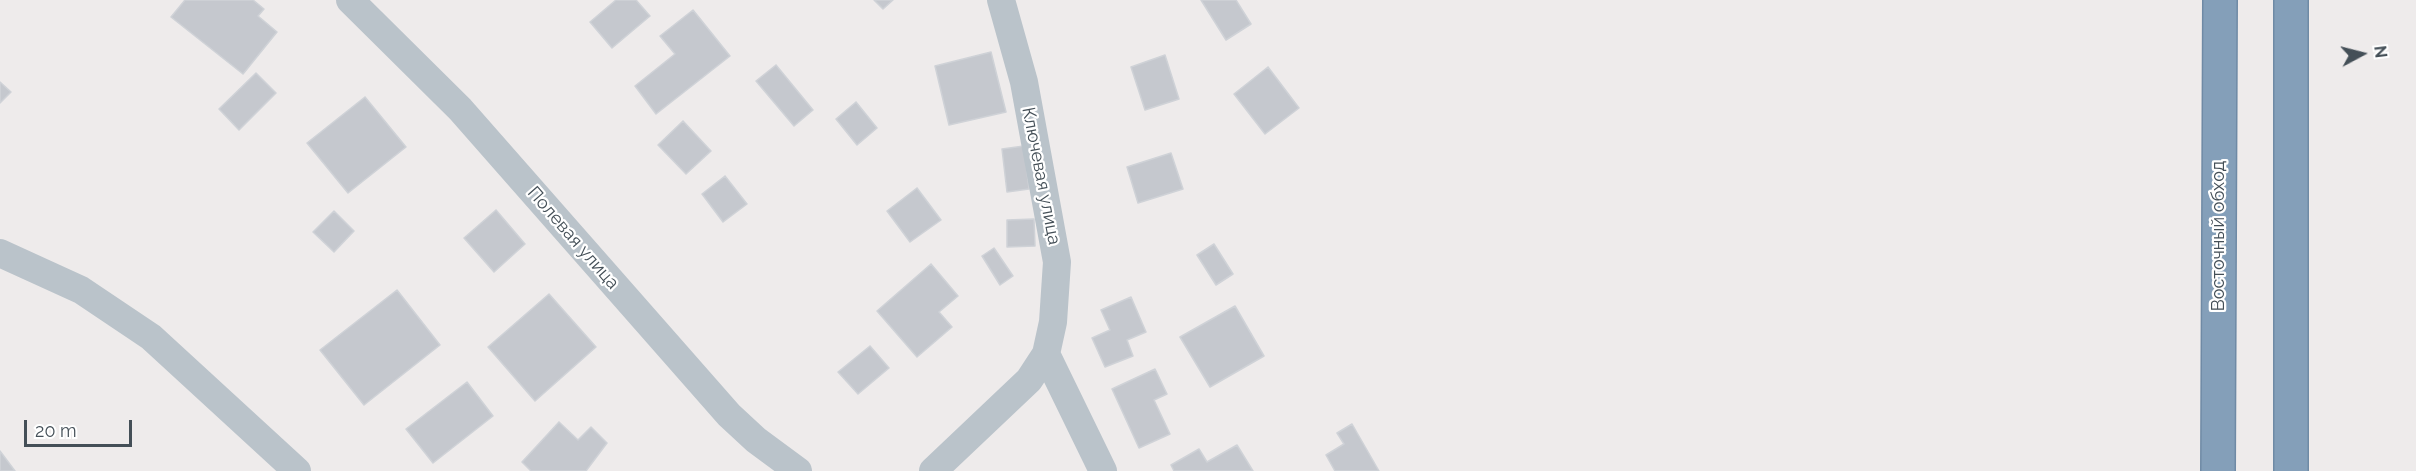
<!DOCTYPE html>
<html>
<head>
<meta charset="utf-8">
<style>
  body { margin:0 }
  #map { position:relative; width:2416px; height:471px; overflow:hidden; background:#eeebeb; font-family:Raleway,sans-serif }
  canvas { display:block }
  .north { position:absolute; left:2332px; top:24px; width:60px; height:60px; -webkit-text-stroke:4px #fff; paint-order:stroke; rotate:83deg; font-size:16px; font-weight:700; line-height:24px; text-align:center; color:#444f57 }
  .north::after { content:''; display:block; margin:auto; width:21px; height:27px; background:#444f57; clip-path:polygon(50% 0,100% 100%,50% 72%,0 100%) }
  .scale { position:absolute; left:24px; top:420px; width:108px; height:27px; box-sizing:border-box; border:3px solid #444f57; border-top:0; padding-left:8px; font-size:18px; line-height:21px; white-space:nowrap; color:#444f57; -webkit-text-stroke:4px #fff; paint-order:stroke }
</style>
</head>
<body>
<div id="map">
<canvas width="2416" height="471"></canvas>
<div class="north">N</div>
<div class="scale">20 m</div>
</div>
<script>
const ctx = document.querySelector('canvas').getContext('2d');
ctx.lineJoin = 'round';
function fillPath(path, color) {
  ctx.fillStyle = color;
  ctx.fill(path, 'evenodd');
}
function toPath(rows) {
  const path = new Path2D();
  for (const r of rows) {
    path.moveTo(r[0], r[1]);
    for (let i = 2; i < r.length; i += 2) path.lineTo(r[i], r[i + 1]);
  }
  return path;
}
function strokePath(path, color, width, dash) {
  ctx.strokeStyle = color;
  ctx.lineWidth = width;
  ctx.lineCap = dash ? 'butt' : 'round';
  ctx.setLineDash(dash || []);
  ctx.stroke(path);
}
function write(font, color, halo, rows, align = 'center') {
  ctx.font = font + ' Raleway,sans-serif';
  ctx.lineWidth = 4.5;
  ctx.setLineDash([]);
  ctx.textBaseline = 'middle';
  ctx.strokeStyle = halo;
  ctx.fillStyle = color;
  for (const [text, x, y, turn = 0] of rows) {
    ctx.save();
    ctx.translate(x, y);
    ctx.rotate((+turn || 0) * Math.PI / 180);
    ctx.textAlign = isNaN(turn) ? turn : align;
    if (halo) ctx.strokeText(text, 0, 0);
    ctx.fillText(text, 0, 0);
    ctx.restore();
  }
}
const building = toPath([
  [185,0,253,0,264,9,258,16,277,32,243,74,171,17,185,0],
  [616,0,636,0,650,16,612,48,590,22,616,0],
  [874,0,893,0,883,9,874,0],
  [1201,0,1236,0,1251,24,1226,40,1201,0],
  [693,10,730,56,656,114,635,86,675,54,660,36,693,10],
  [991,52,1006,112,949,125,935,66,991,52],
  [1165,55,1179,99,1145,110,1131,67,1165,55],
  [776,65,813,110,794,126,756,81,776,65],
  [1268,67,1299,108,1265,134,1234,94,1268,67],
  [256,73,276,93,239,130,219,109,256,73],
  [0,82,11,92,0,103,0,82],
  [365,97,406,147,348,193,307,143,365,97],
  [856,102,877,128,857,145,836,119,856,102],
  [683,121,711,151,686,174,658,145,683,121],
  [1024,146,1029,189,1007,192,1002,149,1024,146],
  [1171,153,1183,189,1138,203,1127,167,1171,153],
  [725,176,747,204,723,222,702,194,725,176],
  [917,188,941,220,910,242,887,211,917,188],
  [496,210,525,244,494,272,464,238,496,210],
  [334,211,354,231,334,252,313,232,334,211],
  [1034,219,1035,246,1007,247,1007,220,1034,219],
  [1214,244,1233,274,1216,285,1197,255,1214,244],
  [994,248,1013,276,1000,285,982,256,994,248],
  [931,264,958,296,939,312,952,327,917,357,877,311,931,264],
  [397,290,440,345,364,405,320,350,397,290],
  [549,294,596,347,535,401,488,347,549,294],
  [1131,297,1146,332,1127,340,1133,356,1105,367,1092,338,1110,330,1101,310,1131,297],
  [1235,306,1264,356,1210,387,1180,337,1235,306],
  [870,346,889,368,858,394,838,372,870,346],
  [1155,369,1167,394,1154,400,1170,434,1139,448,1112,389,1155,369],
  [467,382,493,416,433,463,406,429,467,382],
  [559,422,578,440,591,427,607,443,586,471,531,471,522,462,559,422],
  [1352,424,1379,471,1335,471,1326,455,1344,444,1337,433,1352,424],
  [1237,445,1253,471,1174,471,1171,465,1199,449,1207,462,1237,445],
  [0,451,15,471,0,471,0,451]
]);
fillPath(building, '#c5c8ce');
strokePath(building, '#cfd2d7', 1.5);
const highway = toPath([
  [2218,471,2220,0],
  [2291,471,2291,0]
]);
strokePath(highway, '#6f8aa5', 36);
strokePath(toPath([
  [350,0,460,109,729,415,756,440,798,471],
  [0,253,81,290,151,337,297,471],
  [1046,354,1103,471],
  [933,471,1029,380,1046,354,1053,322,1057,262,1024,82,1001,0]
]), '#bac3ca', 28);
strokePath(highway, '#849fb9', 33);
write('18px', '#444f57', '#fff', [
  ["Ключевая улица",1041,176,79],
  ["Восточный обход",2219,236,-90],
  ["Полевая улица",573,238,49]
]);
</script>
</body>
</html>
